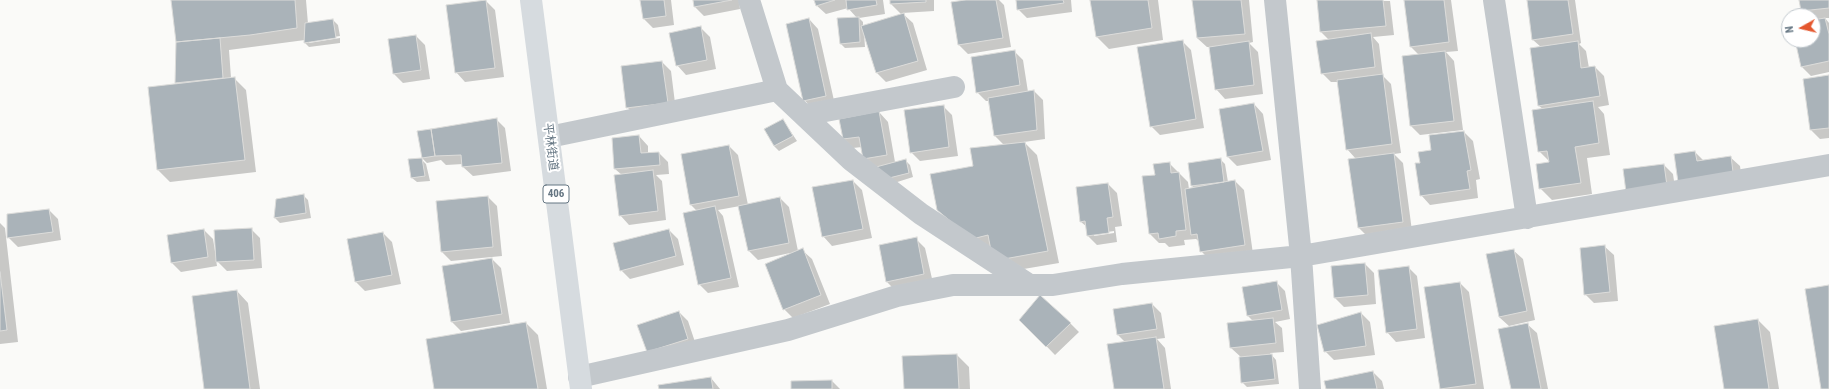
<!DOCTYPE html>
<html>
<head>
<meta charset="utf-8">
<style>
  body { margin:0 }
  #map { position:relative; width:1829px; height:389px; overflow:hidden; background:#fafaf8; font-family:"Roboto Condensed",sans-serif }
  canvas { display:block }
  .north { position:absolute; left:1781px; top:8px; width:40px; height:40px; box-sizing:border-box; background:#fff; border:1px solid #c1c8cd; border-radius:50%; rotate:262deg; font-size:11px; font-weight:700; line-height:16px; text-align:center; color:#657683 }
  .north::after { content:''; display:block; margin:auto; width:14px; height:18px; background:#e4572e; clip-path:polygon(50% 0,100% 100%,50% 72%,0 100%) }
</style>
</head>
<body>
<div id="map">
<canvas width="1829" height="389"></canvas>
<div class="north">N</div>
</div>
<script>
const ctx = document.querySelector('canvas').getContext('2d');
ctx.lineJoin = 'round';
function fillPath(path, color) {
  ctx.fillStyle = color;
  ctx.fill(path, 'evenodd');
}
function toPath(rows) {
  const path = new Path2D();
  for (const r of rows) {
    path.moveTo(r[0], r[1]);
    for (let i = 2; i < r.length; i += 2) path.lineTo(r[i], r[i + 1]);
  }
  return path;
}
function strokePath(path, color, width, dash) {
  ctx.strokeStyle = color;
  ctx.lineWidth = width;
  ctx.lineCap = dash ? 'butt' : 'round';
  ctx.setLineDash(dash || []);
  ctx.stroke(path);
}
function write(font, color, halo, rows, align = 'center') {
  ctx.font = font + ' "Roboto Condensed","Noto Sans JP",sans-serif';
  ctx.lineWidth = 4;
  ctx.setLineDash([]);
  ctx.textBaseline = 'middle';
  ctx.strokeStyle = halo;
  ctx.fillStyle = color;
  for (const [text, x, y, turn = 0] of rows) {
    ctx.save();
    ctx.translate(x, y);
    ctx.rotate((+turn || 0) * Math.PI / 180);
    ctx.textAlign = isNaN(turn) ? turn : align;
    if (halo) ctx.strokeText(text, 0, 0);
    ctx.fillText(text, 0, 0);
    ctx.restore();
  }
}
fillPath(toPath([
  [172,0,306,0,308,24,333,20,338,25,340,36,309,41,309,43,340,38,340,43,309,47,305,43,305,40,229,50,231,78,234,78,246,90,256,172,170,182,158,170,149,88,178,84,177,42],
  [641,0,671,0,674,25,653,28,644,19],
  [694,0,739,0,740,9,704,16,695,7],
  [815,0,883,0,885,14,859,18,863,22,863,26,901,14,891,4,891,0,934,0,934,11,902,13,913,23,927,70,886,82,877,73,864,33,865,47,845,48,840,43,857,18,848,8,826,14,816,5],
  [971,0,999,0,1004,5,1011,47,968,54,959,45],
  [1017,0,1071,0,1072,12,1027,18,1018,9],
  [1091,0,1158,0,1163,40,1109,49,1097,37],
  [1193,0,1249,0,1253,42,1249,43,1258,52,1263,94,1225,99,1216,89,1210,47,1207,47,1197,38],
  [1318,0,1390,1,1394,35,1373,37,1379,44,1383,76,1391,84,1401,153,1394,154,1403,163,1412,231,1368,237,1359,228,1356,159,1347,149,1338,82,1331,82,1322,73,1329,40,1321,32],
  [1405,0,1451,0,1458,51,1446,52,1454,61,1463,130,1420,135,1411,126,1403,57,1419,55,1411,47],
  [1528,0,1575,0,1581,43,1579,44,1586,51,1589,68,1595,67,1604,76,1609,105,1598,107,1604,114,1610,155,1587,158,1592,194,1552,200,1540,188,1550,162,1539,151,1543,109,1539,106,1531,49,1541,47,1533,40],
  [1800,0,1829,0,1829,18,1825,18,1829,23,1829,72,1811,76,1802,67,1796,40,1813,40,1813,16,1807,16,1801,11],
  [486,1,495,10,504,77,465,82,456,72],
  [809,19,818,29,835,105,814,109,804,100],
  [701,28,710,37,716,69,686,75,677,65],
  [416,36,425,45,430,79,403,83,394,74],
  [1182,41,1191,50,1204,128,1160,135,1151,126],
  [1014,51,1023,60,1028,92,1034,91,1043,100,1045,139,1024,142,1037,155,1059,263,1006,272,950,222,974,167,1004,145,995,136,990,101,986,101,977,92],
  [662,62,671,71,676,111,636,116,627,107],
  [1829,76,1829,138,1820,139,1811,130,1804,80],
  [1254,104,1263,114,1271,160,1237,166,1228,157],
  [943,106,952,115,958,156,920,161,911,152],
  [879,112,888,122,895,162,905,160,910,165,913,177,891,184,878,167,874,167,864,158,862,147,853,148,844,139],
  [496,119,505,128,511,171,473,176,463,167,463,164,446,165,441,160,427,163,422,158,418,132],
  [783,120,797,141,779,151,774,146,766,130],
  [1464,132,1473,141,1480,179,1476,180,1478,198,1430,205,1421,195,1421,164,1433,151],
  [639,136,648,146,648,154,659,153,668,162,669,174,656,175,662,181,666,220,629,225,620,215,622,175,615,169],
  [729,146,738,155,748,205,780,198,789,207,798,251,802,250,812,259,830,304,793,318,784,309,790,253,758,260,749,251,740,206,718,210,723,216,739,287,708,293,699,284,697,211,691,205],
  [1695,152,1704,161,1730,157,1740,166,1742,181,1679,182],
  [421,159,426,164,430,181,417,182,412,178],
  [1220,159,1225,164,1228,182,1235,181,1244,190,1253,254,1210,260,1201,251,1200,242,1196,239,1184,240,1185,245,1169,247,1165,243,1159,243,1150,234,1143,177,1156,176,1169,163,1188,182,1189,189,1194,188,1192,186],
  [1664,165,1673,174,1676,195,1636,201],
  [853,181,862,190,872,238,832,246,823,236],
  [1108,184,1117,193,1122,226,1115,227,1117,242,1097,245,1088,236,1087,227,1081,222],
  [1114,231,1114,233,1094,236,1094,234],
  [303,195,308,200,311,218,280,223,275,218],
  [488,197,497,206,502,256,451,261,442,252,437,202],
  [49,210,58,219,61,240,18,247,8,237],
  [0,223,5,228,18,342,0,344],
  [251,229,260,238,262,268,227,271,216,260,217,266,181,272,172,263,168,236,204,230,213,239,216,257],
  [669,230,678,239,684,265,630,279,621,270],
  [383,233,392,242,401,284,365,291,356,282,348,240],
  [916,239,925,248,933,283,896,291,887,282],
  [1604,246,1614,255,1618,301,1594,303,1585,294],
  [1513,250,1523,259,1535,320,1509,326,1499,317],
  [492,259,501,268,510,323,461,331,452,322],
  [1365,264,1374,273,1376,304,1344,307,1335,298],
  [1408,267,1417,276,1425,338,1396,342,1387,332],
  [1276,282,1285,291,1290,319,1275,322,1282,328,1284,352,1270,353,1276,360,1279,384,1247,387,1242,382,1242,358,1231,348,1253,321,1248,316],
  [1460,283,1469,292,1484,389,1441,389,1425,288],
  [237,291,248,303,260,389,205,389],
  [1152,304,1161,313,1165,338,1157,339,1165,348,1171,389,1115,389,1126,343,1118,335],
  [679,312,688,321,697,348,657,361],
  [1361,313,1370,322,1375,355,1334,360,1325,351],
  [1021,320,1070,323,1079,332,1055,355],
  [1758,320,1770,332,1779,389,1725,389],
  [526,323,538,335,547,389,435,389],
  [1527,324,1537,333,1548,389,1512,389],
  [957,355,969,367,970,389,905,389,904,357],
  [1373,372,1382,381,1384,389,1327,389],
  [711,378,720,389,660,389],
  [832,381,840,389,792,389]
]), '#0003');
const building = toPath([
  [171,0,295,0,297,28,250,35,176,42,171,0],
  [486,0,495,68,455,73,446,5,486,0],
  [640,0,664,0,666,16,643,19,640,0],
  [693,0,732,0,694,7,693,0],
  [814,0,835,0,816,6,814,0],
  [846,0,876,0,877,5,847,10,846,0],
  [890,0,926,0,926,2,890,4,890,0],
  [965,0,996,0,1003,38,958,45,951,2,965,0],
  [1016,0,1063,0,1064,3,1017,10,1016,0],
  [1090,0,1148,0,1152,28,1096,37,1090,0],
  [1192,0,1241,0,1245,34,1197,38,1192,0],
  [1317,0,1383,0,1386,26,1320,32,1317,0],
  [1404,0,1444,0,1449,42,1410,47,1404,0],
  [1527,0,1568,0,1573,34,1532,40,1527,0],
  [1799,0,1829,0,1829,8,1801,11,1799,0],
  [904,13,918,61,876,73,861,26,904,13],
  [859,17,860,42,840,44,837,18,859,17],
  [809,18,826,96,803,101,786,24,809,18],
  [1825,18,1829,34,1829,61,1801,67,1795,40,1813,40,1813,20,1825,18],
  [333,19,336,38,304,43,305,23,333,19],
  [701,26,707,60,676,66,669,33,701,26],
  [1371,33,1375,67,1321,74,1316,41,1371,33],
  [416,35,421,70,393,74,388,39,416,35],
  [220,38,223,78,175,83,176,42,220,38],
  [1183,40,1196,119,1150,127,1137,47,1183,40],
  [1249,41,1254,85,1215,90,1209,47,1249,41],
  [1578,41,1581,68,1595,66,1600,96,1538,106,1530,48,1578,41],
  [1015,50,1020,85,976,93,971,57,1015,50],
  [1445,51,1454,121,1410,126,1402,56,1445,51],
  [662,61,668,103,626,108,621,66,662,61],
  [1383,74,1392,144,1346,150,1337,80,1383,74],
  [1829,75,1829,128,1810,130,1803,79,1829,75],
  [235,77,245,160,157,170,148,87,235,77],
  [1034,90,1037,130,994,136,988,98,1034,90],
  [1593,101,1599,143,1575,147,1581,183,1539,189,1536,164,1549,162,1547,151,1538,152,1532,110,1593,101],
  [1254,103,1263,151,1227,157,1219,109,1254,103],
  [944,105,949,147,910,153,904,110,944,105],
  [879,111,887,155,863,159,859,137,843,139,839,119,879,111],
  [497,118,502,163,462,167,461,155,435,156,431,129,497,118],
  [783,119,793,136,774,146,764,129,783,119],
  [431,129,435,156,422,158,417,131,431,129],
  [1464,131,1471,170,1467,171,1470,189,1420,196,1415,163,1420,163,1418,152,1431,150,1429,135,1464,131],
  [639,135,641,153,659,152,660,165,614,169,612,138,639,135],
  [1025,142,1048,251,993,261,988,235,972,239,937,210,930,174,973,166,970,148,1025,142],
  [729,145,739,196,690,205,681,154,729,145],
  [1695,151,1697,161,1731,156,1733,172,1678,182,1674,154,1695,151],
  [1394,153,1403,222,1358,228,1348,159,1394,153],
  [422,158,425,176,411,178,408,159,422,158],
  [1221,158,1224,182,1191,186,1188,163,1221,158],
  [906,159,909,173,885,179,876,167,906,159],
  [1170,162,1171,173,1179,172,1186,230,1176,231,1176,236,1159,239,1158,233,1149,234,1142,176,1155,175,1153,164,1170,162],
  [1664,164,1667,186,1626,192,1623,169,1664,164],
  [653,170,658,211,619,216,614,175,653,170],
  [853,180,863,229,822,237,812,187,853,180],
  [1235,180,1245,245,1200,252,1197,234,1191,235,1185,189,1235,180],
  [1108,183,1113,217,1107,218,1109,233,1087,236,1085,221,1080,222,1076,187,1108,183],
  [304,194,306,213,274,218,276,199,304,194],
  [488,196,493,247,441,252,436,201,488,196],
  [780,197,789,243,748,251,738,206,780,197],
  [715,206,731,278,698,285,683,213,715,206],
  [49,209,53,232,7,238,7,214,49,209],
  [252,228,254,260,216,262,214,230,252,228],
  [204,229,208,257,171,263,167,235,204,229],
  [669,229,676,256,620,271,613,243,669,229],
  [383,232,392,275,355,282,347,239,383,232],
  [917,237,924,274,886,282,879,245,917,237],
  [1605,245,1610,292,1584,295,1580,248,1605,245],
  [803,248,821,295,783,310,765,264,803,248],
  [1514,249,1527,311,1499,317,1486,254,1514,249],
  [492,258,502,314,451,322,442,266,492,258],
  [1365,263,1368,295,1334,298,1331,266,1365,263],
  [1409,266,1417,329,1386,333,1378,270,1409,266],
  [0,272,7,330,0,331,0,272],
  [1277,281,1282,310,1247,316,1242,287,1277,281],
  [1460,282,1476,384,1440,389,1424,287,1460,282],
  [1829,285,1829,389,1821,389,1805,289,1829,285],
  [237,290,250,389,204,389,192,296,237,290],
  [1040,295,1071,323,1046,347,1019,320,1040,295],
  [1152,303,1157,329,1117,335,1113,309,1152,303],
  [679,311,688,339,647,352,637,325,679,311],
  [1361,312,1366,346,1324,352,1317,325,1361,312],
  [1273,318,1276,343,1230,348,1227,323,1273,318],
  [1758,319,1769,389,1724,389,1714,326,1758,319],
  [526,322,538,389,434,389,426,339,526,322],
  [1528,323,1541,389,1511,389,1498,329,1528,323],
  [1156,337,1164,389,1114,389,1107,344,1156,337],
  [957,354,959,389,904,389,902,356,957,354],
  [1272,354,1275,379,1241,383,1239,357,1272,354],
  [1373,371,1377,389,1326,389,1324,381,1373,371],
  [711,377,713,389,659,389,658,385,711,377],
  [832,380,832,389,791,389,791,381,832,380]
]);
fillPath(building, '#aab3b9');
strokePath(building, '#dcdcda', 1);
strokePath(toPath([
  [749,0,777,90,851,160,921,214,1028,284],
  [1275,0,1301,256,1310,389],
  [1494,0,1527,218],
  [804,115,954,87],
  [549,137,777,90],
  [579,377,788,330,897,296,953,285,1053,285,1122,274,1301,256,1829,165]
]), '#c3c8cc', 22);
strokePath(toPath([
  [531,0,581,389]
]), '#d6dbdf', 22);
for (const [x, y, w] of [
  [556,194,26]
]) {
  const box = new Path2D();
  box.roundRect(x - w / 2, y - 9, w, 18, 3);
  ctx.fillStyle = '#fff';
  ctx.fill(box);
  strokePath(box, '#657683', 1);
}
write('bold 11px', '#657683', null, [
  ["406",556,194]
]);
write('12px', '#657683', '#fff', [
  ["平林街道",550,147,83]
]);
</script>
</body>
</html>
